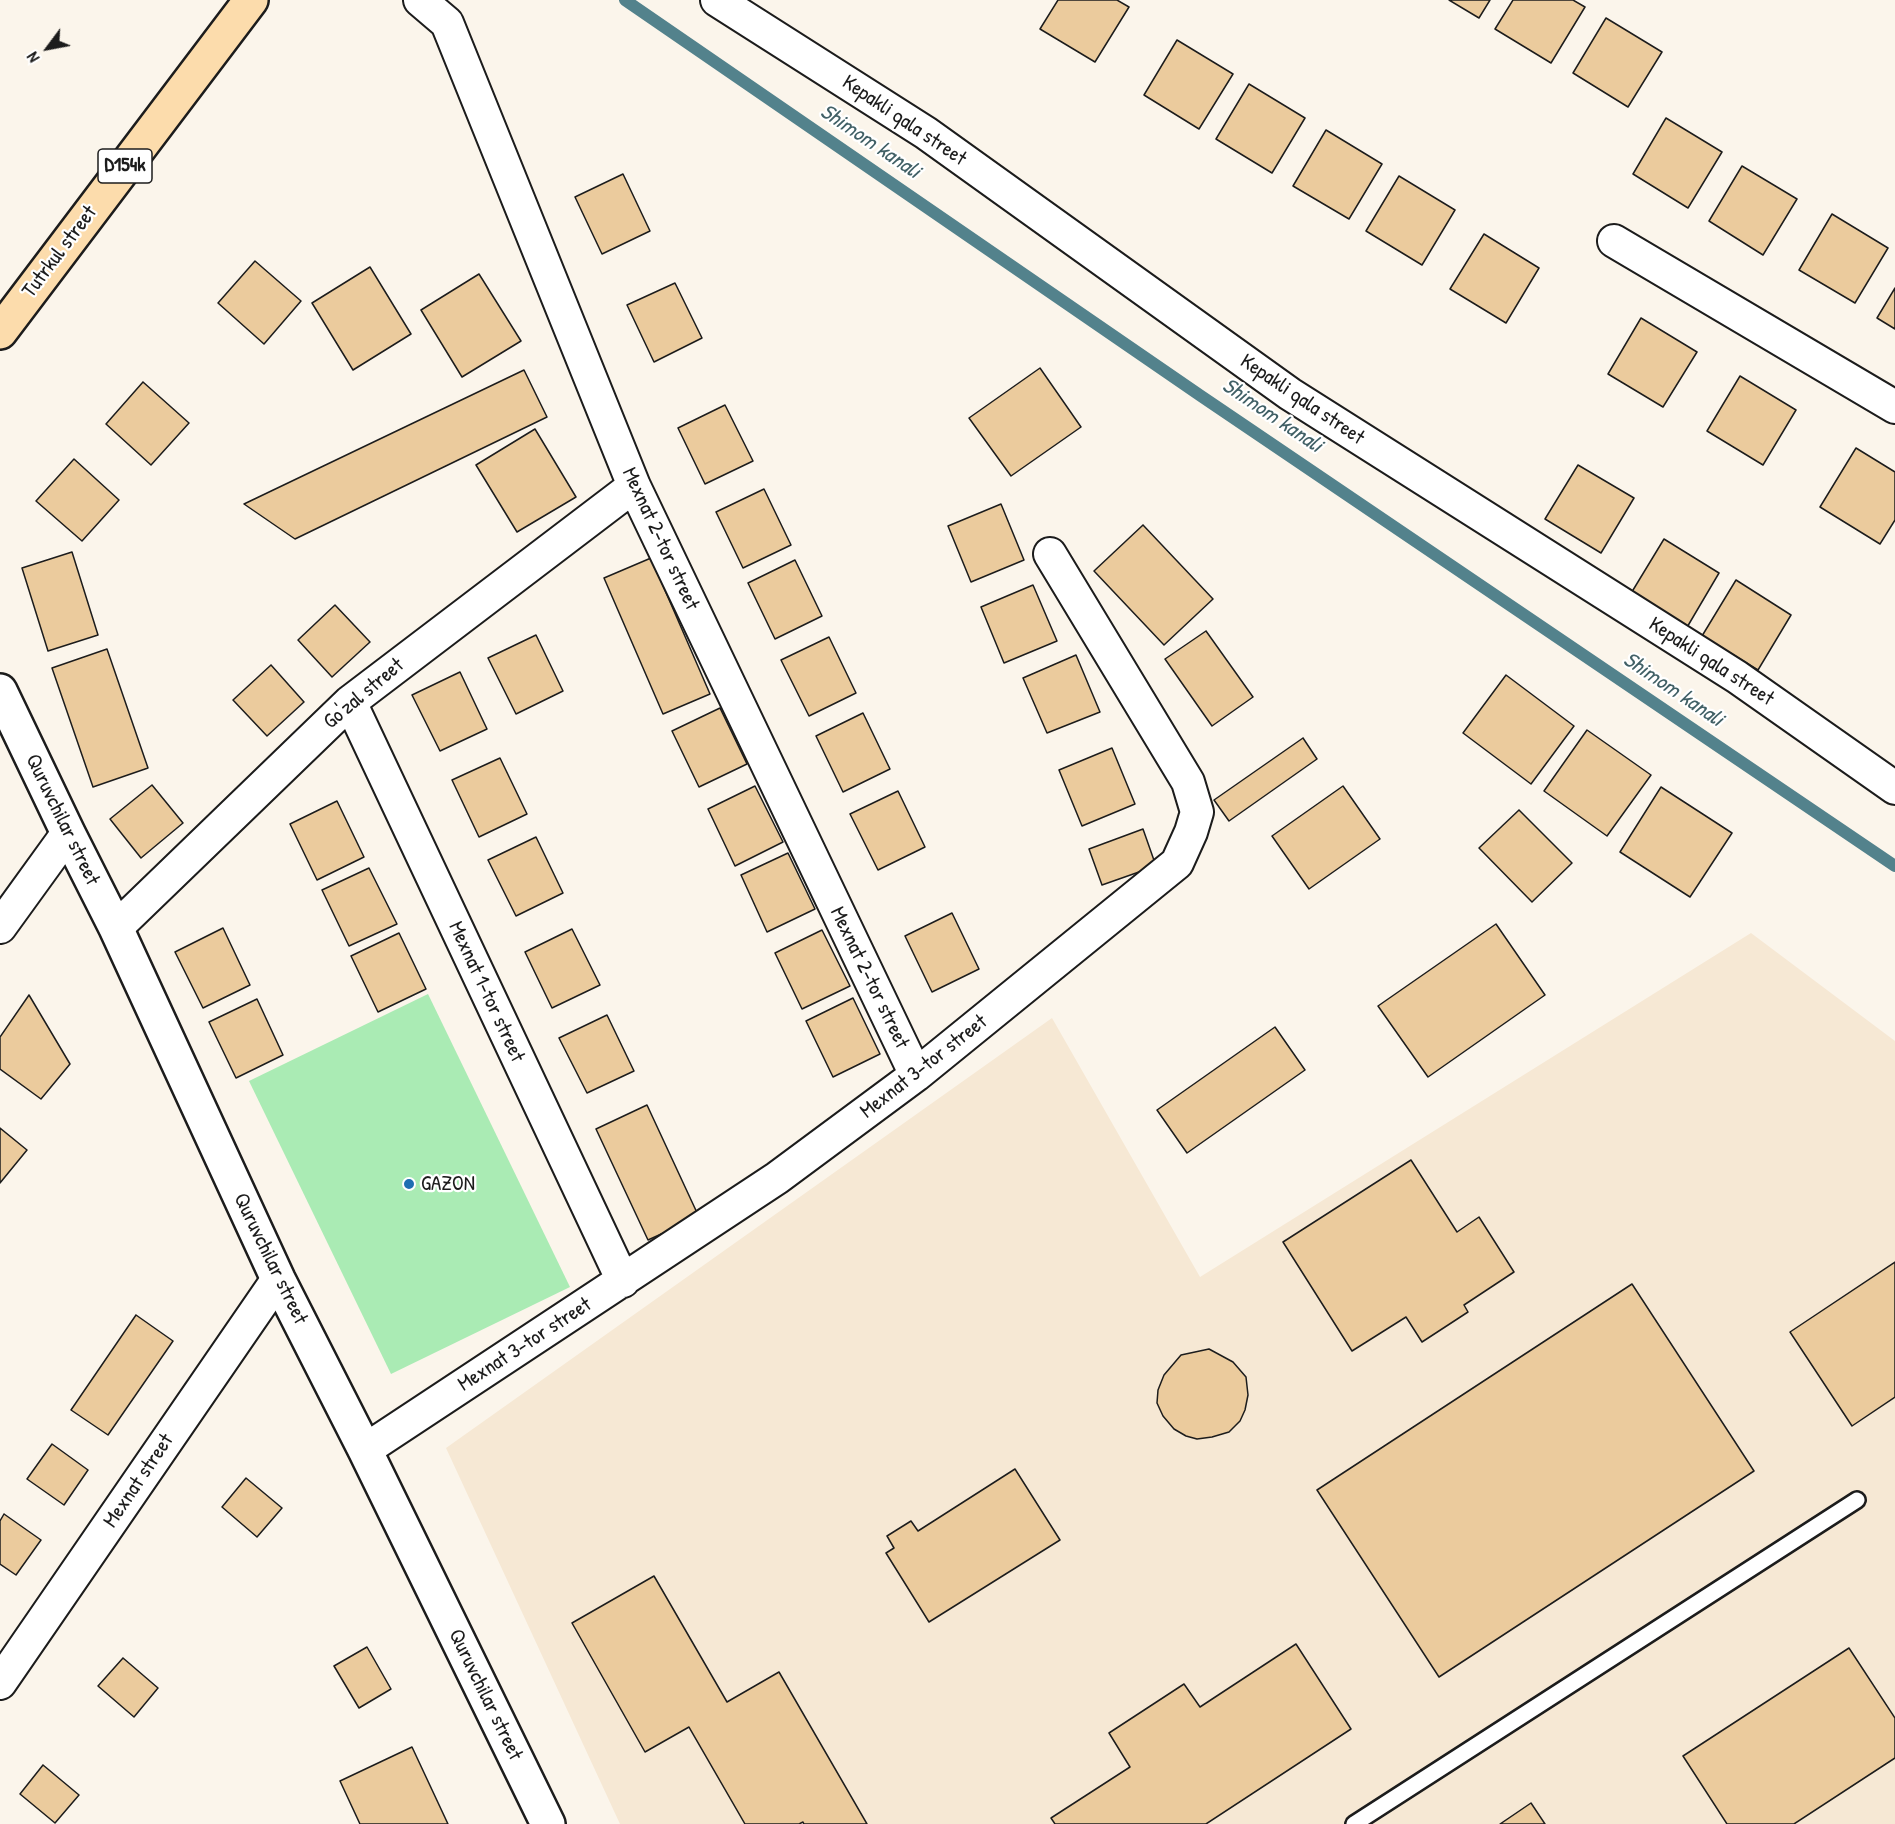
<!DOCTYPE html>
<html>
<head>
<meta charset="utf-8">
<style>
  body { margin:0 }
  #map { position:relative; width:1895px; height:1824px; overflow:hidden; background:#fbf5eb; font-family:"Patrick Hand",sans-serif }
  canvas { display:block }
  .north { position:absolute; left:18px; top:18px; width:60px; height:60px; -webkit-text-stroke:4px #fff; paint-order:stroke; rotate:238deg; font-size:16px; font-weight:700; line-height:24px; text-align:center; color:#1c1c1c }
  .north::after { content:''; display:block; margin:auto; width:21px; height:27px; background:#1c1c1c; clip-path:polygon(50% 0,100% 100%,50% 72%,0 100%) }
</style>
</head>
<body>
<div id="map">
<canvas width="1895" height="1824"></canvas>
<div class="north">N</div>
</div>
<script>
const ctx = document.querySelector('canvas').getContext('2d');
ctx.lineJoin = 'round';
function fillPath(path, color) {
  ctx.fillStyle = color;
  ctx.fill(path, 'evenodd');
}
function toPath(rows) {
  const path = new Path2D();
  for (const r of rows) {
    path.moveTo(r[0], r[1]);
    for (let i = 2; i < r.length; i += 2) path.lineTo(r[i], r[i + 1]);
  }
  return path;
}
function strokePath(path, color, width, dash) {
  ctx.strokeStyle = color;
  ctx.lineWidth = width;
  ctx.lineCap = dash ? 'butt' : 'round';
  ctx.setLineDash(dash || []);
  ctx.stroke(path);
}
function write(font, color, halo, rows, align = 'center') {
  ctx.font = font + ' "Patrick Hand",sans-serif';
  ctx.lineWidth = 4.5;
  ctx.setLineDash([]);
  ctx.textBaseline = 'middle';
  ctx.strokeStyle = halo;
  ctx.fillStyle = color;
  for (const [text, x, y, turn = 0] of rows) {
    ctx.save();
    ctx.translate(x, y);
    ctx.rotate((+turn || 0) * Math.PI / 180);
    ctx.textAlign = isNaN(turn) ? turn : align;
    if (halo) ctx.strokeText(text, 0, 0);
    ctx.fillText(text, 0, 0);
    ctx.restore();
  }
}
fillPath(toPath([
  [1751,933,1895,1041,1895,1824,620,1824,446,1448,1052,1018,1200,1277]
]), '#f6e8d4');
fillPath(toPath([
  [428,994,570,1287,391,1374,249,1081]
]), '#aaebb4');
strokePath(toPath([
  [625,0,1201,396,1895,866]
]), '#53828c', 12);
const building = toPath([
  [1058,0,1117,0,1129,7,1095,62,1040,29,1058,0],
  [1449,0,1490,0,1479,18,1449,0],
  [1513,0,1573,0,1585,7,1551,63,1495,29,1513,0],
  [1606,18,1662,52,1628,107,1573,73,1606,18],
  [1177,40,1233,74,1199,129,1144,95,1177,40],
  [1249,84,1305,118,1272,173,1216,139,1249,84],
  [1666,118,1722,152,1688,208,1633,174,1666,118],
  [1326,130,1382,164,1349,219,1293,186,1326,130],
  [1742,166,1797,199,1763,255,1709,221,1742,166],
  [623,174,650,231,602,254,575,197,623,174],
  [1399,176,1455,210,1422,265,1366,231,1399,176],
  [1832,214,1888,248,1855,303,1799,270,1832,214],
  [1484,234,1539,268,1506,323,1450,289,1484,234],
  [255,261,301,301,264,344,218,303,255,261],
  [370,267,411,334,353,370,312,303,370,267],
  [479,274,521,341,462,377,421,310,479,274],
  [675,283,702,338,654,362,627,305,675,283],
  [1895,288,1895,329,1877,318,1895,288],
  [1641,318,1697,352,1663,407,1608,374,1641,318],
  [1040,368,1081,427,1011,476,969,418,1040,368],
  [524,370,547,417,295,539,244,504,524,370],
  [1740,376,1796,410,1763,465,1707,431,1740,376],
  [143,382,189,423,151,465,106,424,143,382],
  [725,405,753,461,705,484,678,428,725,405],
  [535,429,576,497,517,532,476,465,535,429],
  [1856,448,1895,472,1895,520,1880,544,1820,507,1856,448],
  [74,459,119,500,82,541,36,501,74,459],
  [1578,465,1634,498,1601,553,1545,519,1578,465],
  [764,489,791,545,743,568,716,512,764,489],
  [1001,504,1024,560,971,582,948,526,1001,504],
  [1143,525,1213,599,1164,645,1094,571,1143,525],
  [1664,539,1719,573,1686,629,1630,595,1664,539],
  [72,552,98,635,48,651,22,568,72,552],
  [651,558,710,694,663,714,604,578,651,558],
  [795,560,822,616,775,639,748,583,795,560],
  [1736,580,1791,615,1758,670,1702,636,1736,580],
  [1033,585,1057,641,1004,663,981,607,1033,585],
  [335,605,370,642,332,677,298,640,335,605],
  [1206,631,1253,697,1212,726,1165,659,1206,631],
  [536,635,563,691,516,714,488,658,536,635],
  [829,637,856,693,809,716,781,660,829,637],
  [107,649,148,768,93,787,52,668,107,649],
  [1076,655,1100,712,1047,733,1023,678,1076,655],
  [271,665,304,702,267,736,233,700,271,665],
  [460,672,487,729,440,751,412,695,460,672],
  [1506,675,1574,726,1531,784,1463,733,1506,675],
  [720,708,747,764,699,787,672,731,720,708],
  [863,713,890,769,843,792,816,736,863,713],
  [1587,730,1651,775,1607,836,1544,791,1587,730],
  [1303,738,1317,759,1229,821,1214,800,1303,738],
  [1112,748,1135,804,1082,826,1059,770,1112,748],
  [500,758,527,814,479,837,452,780,500,758],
  [152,785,183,823,141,858,110,819,152,785],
  [755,786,783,842,735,866,708,809,755,786],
  [1343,786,1380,839,1309,889,1272,836,1343,786],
  [1661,787,1732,833,1690,897,1620,852,1661,787],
  [898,791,925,847,878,870,850,814,898,791],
  [337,801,364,857,317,880,290,824,337,801],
  [1519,810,1572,863,1532,902,1479,848,1519,810],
  [1143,829,1156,866,1102,885,1089,849,1143,829],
  [536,837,563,893,516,916,488,860,536,837],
  [788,853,815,909,767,932,741,875,788,853],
  [369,868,397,924,349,946,322,890,369,868],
  [952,913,979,969,932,992,905,936,952,913],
  [1496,924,1545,995,1428,1077,1378,1006,1496,924],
  [223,928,250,985,203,1008,175,952,223,928],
  [572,929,600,985,552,1008,525,952,572,929],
  [822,930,850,986,802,1009,775,953,822,930],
  [399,933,426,989,378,1012,351,956,399,933],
  [29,995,70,1064,41,1099,0,1069,0,1037,29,995],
  [853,998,880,1054,833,1077,806,1021,853,998],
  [257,999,283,1055,236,1078,209,1022,257,999],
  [607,1015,634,1071,587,1093,559,1038,607,1015],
  [1275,1027,1305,1070,1187,1153,1157,1110,1275,1027],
  [647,1105,699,1217,648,1240,596,1129,647,1105],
  [0,1128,27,1150,0,1183,0,1128],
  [1411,1160,1457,1232,1479,1217,1514,1272,1464,1305,1468,1312,1422,1342,1406,1317,1352,1351,1283,1242,1411,1160],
  [1895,1262,1895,1397,1852,1426,1790,1332,1895,1262],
  [1632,1284,1754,1471,1439,1677,1317,1490,1632,1284],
  [136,1315,173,1341,108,1435,71,1410,136,1315],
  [1209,1349,1233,1362,1246,1377,1248,1395,1245,1410,1240,1421,1229,1432,1212,1437,1197,1439,1186,1436,1174,1429,1163,1416,1157,1403,1158,1390,1164,1375,1181,1355,1209,1349],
  [52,1444,88,1470,64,1505,27,1479,52,1444],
  [1015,1469,1060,1540,929,1622,886,1553,894,1548,887,1536,911,1521,918,1531,1015,1469],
  [246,1478,282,1508,257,1537,222,1507,246,1478],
  [4,1514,41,1540,16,1575,0,1564,0,1521,4,1514],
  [654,1576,727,1702,779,1672,867,1824,804,1824,803,1822,799,1824,745,1824,689,1727,645,1752,572,1623,654,1576],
  [1296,1644,1351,1729,1206,1824,1055,1824,1051,1818,1130,1767,1109,1733,1184,1684,1200,1707,1296,1644],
  [367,1647,391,1689,359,1708,334,1666,367,1647],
  [1849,1648,1895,1718,1895,1758,1794,1824,1727,1824,1683,1756,1849,1648],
  [123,1658,158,1688,134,1717,98,1686,123,1658],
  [412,1747,448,1824,360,1824,340,1781,412,1747],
  [43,1765,79,1795,55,1823,20,1794,43,1765],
  [1531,1803,1545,1824,1500,1824,1531,1803]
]);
fillPath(building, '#ebcb9d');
strokePath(building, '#1c1c1c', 1.5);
const service = toPath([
  [1354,1824,1857,1500]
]);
const minor = toPath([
  [420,0,447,23,634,486,916,1075],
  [717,0,926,133,1290,394,1737,677,1895,788],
  [1614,241,1895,407],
  [350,702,623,1281],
  [0,927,68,833],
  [116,928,350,702,634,486],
  [365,1450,777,1178,916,1075,1177,863,1191,832,1197,812,1188,782,1050,554],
  [0,1683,278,1279]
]);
const tertiary = toPath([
  [0,691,68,833,116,928,278,1279,365,1450,548,1824]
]);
const primary = toPath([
  [0,332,251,0]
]);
strokePath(service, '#1c1c1c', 20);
strokePath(minor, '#1c1c1c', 36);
strokePath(tertiary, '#1c1c1c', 38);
strokePath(primary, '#1c1c1c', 38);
strokePath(service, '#fff', 15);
strokePath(minor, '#fff', 32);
strokePath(tertiary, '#fff', 33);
strokePath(primary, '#fcdcac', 33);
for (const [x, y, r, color] of [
  [409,1184,6,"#1f6fb2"]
]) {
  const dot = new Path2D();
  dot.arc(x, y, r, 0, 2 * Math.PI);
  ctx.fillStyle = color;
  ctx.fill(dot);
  strokePath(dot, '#fff', 2);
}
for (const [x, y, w] of [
  [125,166,54]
]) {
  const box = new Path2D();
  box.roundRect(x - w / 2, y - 17, w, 34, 4.5);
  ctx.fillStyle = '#fff';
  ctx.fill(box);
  strokePath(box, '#1c1c1c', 1.5);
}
write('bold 20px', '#1c1c1c', null, [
  ["D154k",125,166]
]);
write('21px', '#1c1c1c', '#fff', [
  ["Kepakli qala street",904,121,34],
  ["Tutrkul street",60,252,-53],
  ["Kepakli qala street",1302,400,34],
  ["Mexnat 2-tor street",660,539,65],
  ["Kepakli qala street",1711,662,33],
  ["Go'zal street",364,694,-40],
  ["Quruvchilar street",62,820,64],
  ["Mexnat 2-tor street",869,978,64],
  ["Mexnat 1-tor street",486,992,65],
  ["Mexnat 3-tor street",924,1067,-38],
  ["Quruvchilar street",270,1259,64],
  ["Mexnat 3-tor street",525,1345,-33],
  ["Mexnat street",139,1481,-56],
  ["Quruvchilar street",485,1695,64]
]);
write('21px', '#1c1c1c', '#fff', [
  ["GAZON",421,1184]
], 'left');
write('italic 22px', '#416066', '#fff', [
  ["Shimom kanali",870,142,34],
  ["Shimom kanali",1272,416,34],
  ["Shimom kanali",1673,690,34]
]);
</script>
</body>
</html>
